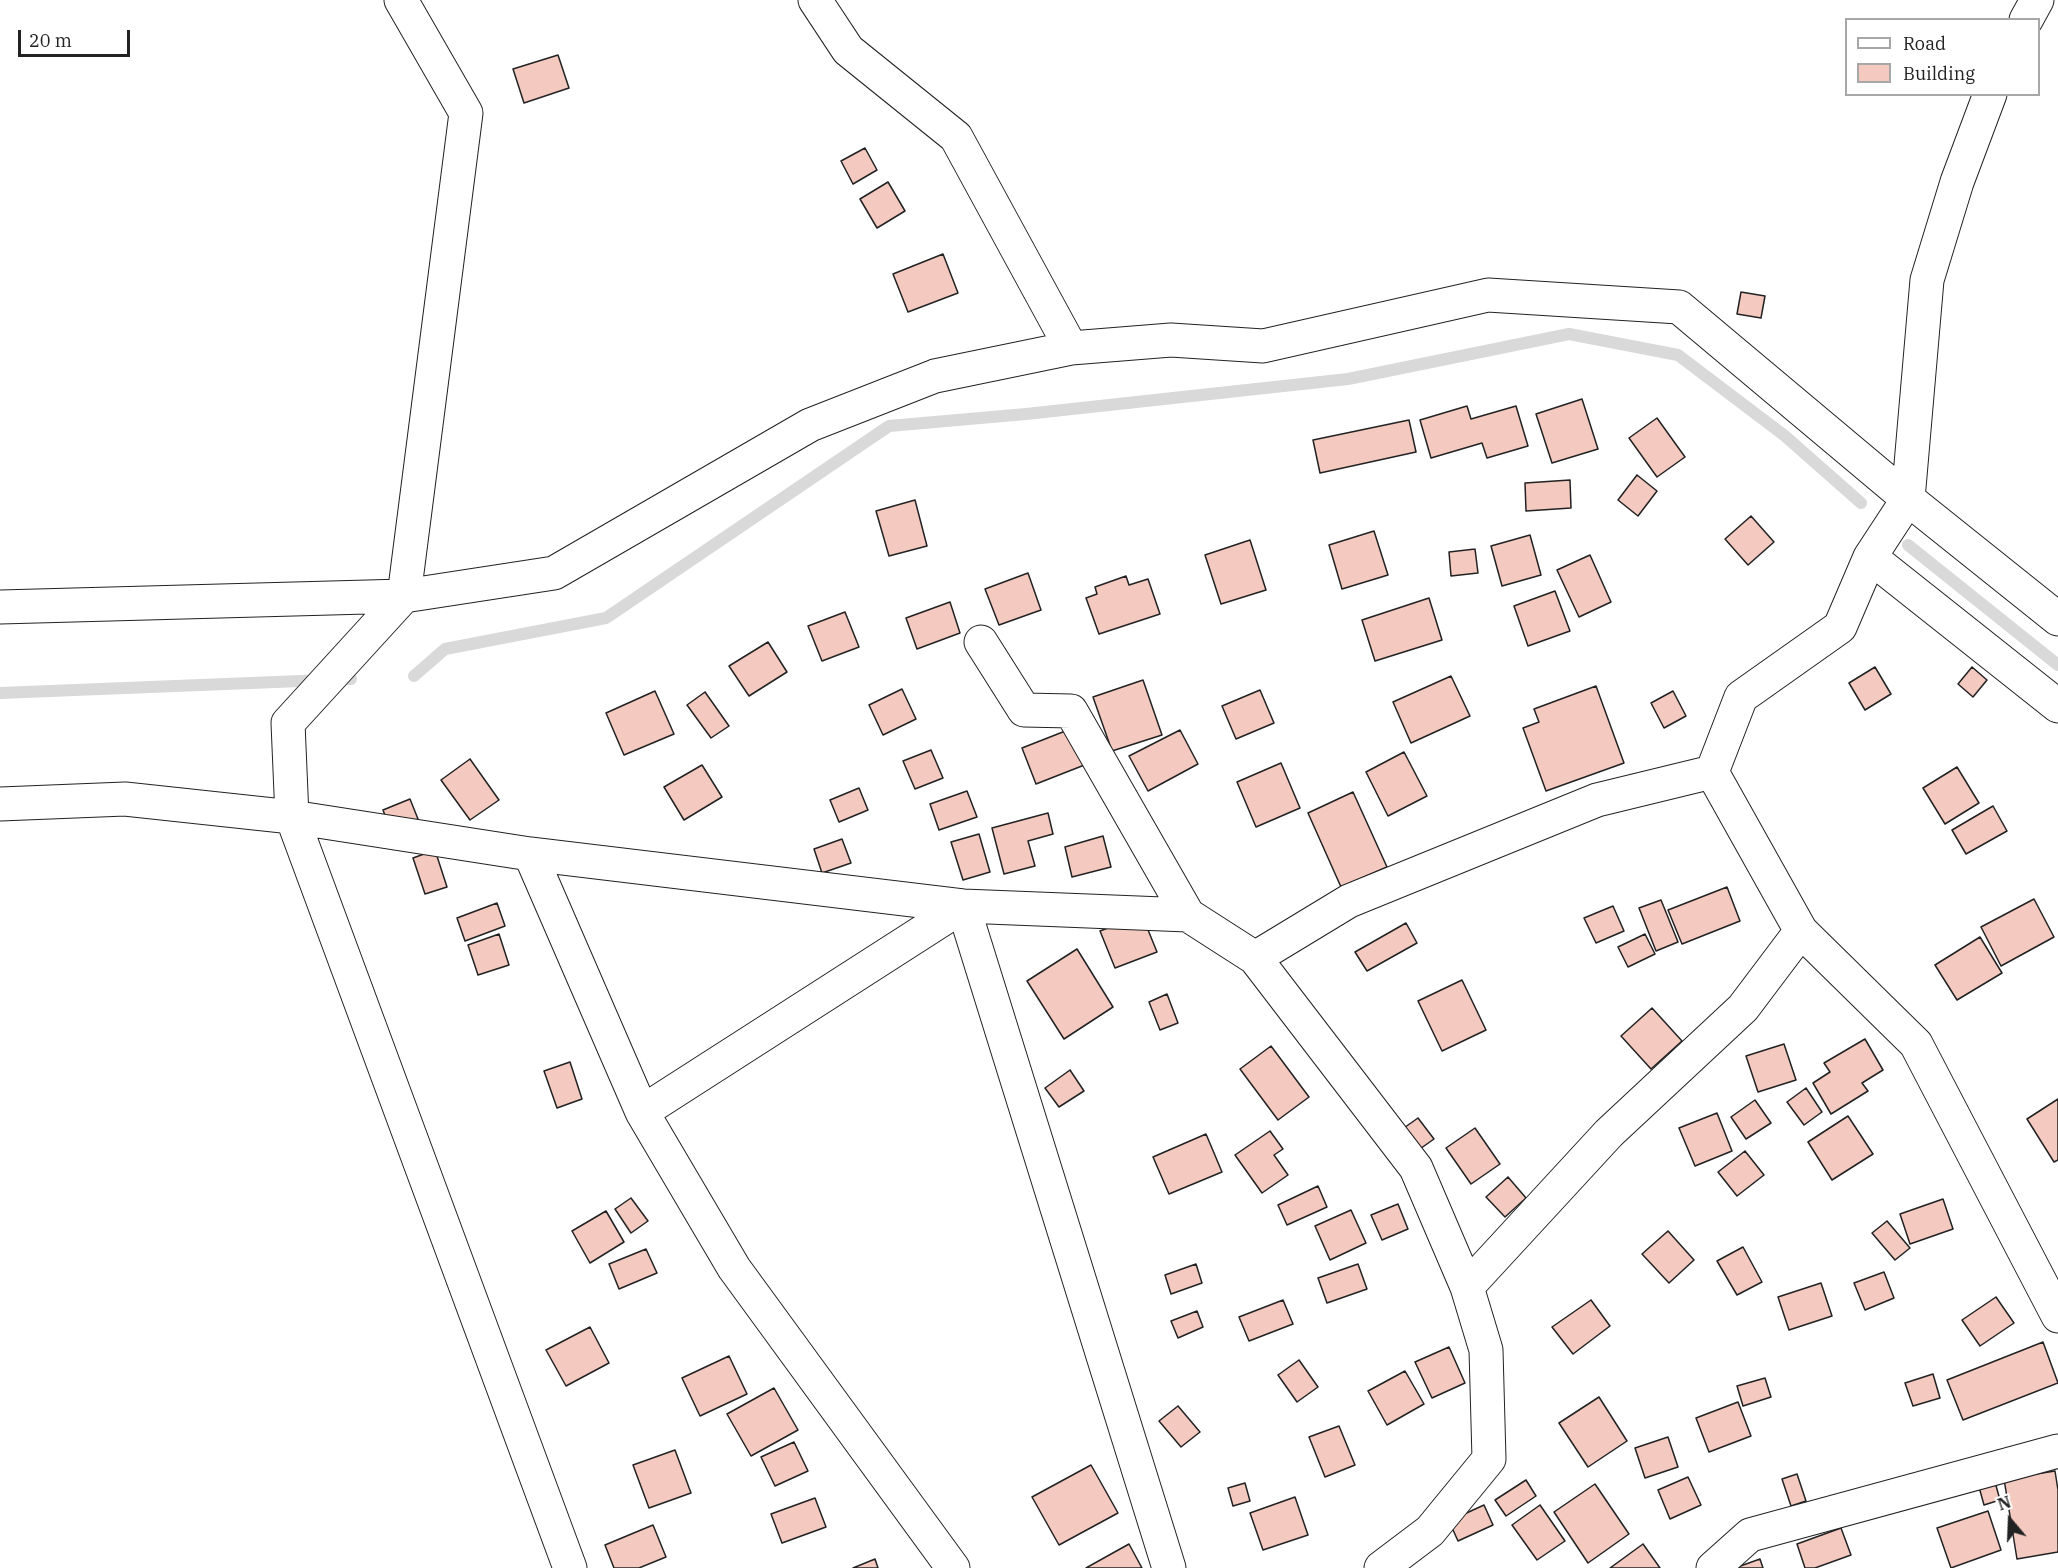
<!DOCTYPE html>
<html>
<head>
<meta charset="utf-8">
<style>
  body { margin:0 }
  #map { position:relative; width:2058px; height:1568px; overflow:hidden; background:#fff; font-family:"IBM Plex Serif",serif }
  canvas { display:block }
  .legend { position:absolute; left:1845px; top:18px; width:195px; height:78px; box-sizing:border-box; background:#fff; border:2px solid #a7a7a7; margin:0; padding:8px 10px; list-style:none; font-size:18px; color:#222 }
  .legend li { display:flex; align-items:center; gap:12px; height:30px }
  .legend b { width:30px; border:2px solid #a7a7a7 }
  .north { position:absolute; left:1980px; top:1490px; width:60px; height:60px; -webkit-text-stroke:4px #fff; paint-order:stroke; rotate:341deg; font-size:16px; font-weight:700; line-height:24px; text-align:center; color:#222 }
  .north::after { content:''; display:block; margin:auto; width:21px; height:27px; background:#222; clip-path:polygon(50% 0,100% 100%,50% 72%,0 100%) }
  .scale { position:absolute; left:18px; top:30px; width:112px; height:27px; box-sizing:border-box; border:3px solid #222; border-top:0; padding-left:8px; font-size:18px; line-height:21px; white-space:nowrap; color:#222; -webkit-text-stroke:4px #fff; paint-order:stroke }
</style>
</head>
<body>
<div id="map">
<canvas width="2058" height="1568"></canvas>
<ul class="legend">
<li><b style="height:8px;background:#fff"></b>Road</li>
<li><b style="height:16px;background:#f3c9c0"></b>Building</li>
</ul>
<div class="north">N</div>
<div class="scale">20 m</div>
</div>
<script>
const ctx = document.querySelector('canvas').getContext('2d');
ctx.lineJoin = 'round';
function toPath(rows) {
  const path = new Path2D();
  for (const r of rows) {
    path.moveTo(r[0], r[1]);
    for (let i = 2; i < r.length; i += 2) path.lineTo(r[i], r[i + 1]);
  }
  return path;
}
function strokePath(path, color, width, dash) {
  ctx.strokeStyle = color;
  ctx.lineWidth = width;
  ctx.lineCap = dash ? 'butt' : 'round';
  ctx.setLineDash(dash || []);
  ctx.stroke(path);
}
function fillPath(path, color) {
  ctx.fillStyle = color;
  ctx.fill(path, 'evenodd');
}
strokePath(toPath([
  [1908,545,2058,665],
  [414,676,445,649,606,618,889,426,1026,414,1348,379,1569,334,1678,355,1785,436,1861,503],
  [0,693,351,679]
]), '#d9d9d9', 12);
const building = toPath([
  [558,55,569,88,524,103,513,69,558,55],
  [865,148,877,170,853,184,841,161,865,148],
  [888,182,905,211,877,228,860,199,888,182],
  [943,254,958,293,908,312,893,274,943,254],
  [1741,292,1765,296,1761,318,1737,314,1741,292],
  [1582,399,1598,449,1552,463,1536,414,1582,399],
  [1467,406,1471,419,1516,406,1528,446,1487,458,1482,443,1431,458,1420,420,1467,406],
  [1657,418,1685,457,1657,477,1629,438,1657,418],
  [1409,420,1416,452,1320,473,1313,440,1409,420],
  [1637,475,1657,491,1638,516,1618,500,1637,475],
  [1570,480,1571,508,1526,511,1525,483,1570,480],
  [915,500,927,546,889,556,876,511,915,500],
  [1751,516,1774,542,1748,565,1725,539,1751,516],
  [1374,531,1388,575,1342,589,1329,545,1374,531],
  [1530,535,1541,575,1502,586,1491,546,1530,535],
  [1250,540,1266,590,1221,604,1205,555,1250,540],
  [1475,549,1478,573,1451,576,1449,552,1475,549],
  [1590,555,1611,602,1579,617,1557,570,1590,555],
  [1028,573,1041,610,999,625,985,589,1028,573],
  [1126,576,1129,585,1148,579,1160,614,1099,634,1086,598,1097,594,1095,587,1126,576],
  [1555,591,1570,631,1528,646,1514,606,1555,591],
  [1429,598,1442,640,1375,661,1362,620,1429,598],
  [950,602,960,633,917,649,906,618,950,602],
  [845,612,859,647,822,661,808,626,845,612],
  [768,642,787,672,749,696,729,666,768,642],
  [1875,667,1891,694,1865,710,1849,683,1875,667],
  [1972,667,1987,680,1973,697,1958,684,1972,667],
  [1451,676,1470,716,1411,743,1393,702,1451,676],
  [1143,680,1162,735,1112,751,1093,697,1143,680],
  [1596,686,1624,763,1546,791,1523,728,1539,722,1534,709,1596,686],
  [902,689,916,719,883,735,869,705,902,689],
  [1260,690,1274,723,1236,739,1222,706,1260,690],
  [655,691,674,734,624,755,606,713,655,691],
  [1673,691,1686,716,1664,728,1651,703,1673,691],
  [705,692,729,726,711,738,687,705,705,692],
  [1073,728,1087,764,1036,784,1022,748,1073,728],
  [1180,730,1198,764,1148,791,1129,756,1180,730],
  [931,750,943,778,915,789,903,761,931,750],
  [1404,752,1427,796,1388,816,1366,772,1404,752],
  [470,759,499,800,470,820,441,780,470,759],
  [1281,763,1300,808,1256,827,1237,782,1281,763],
  [702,765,722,797,684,820,664,787,702,765],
  [1957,767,1979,803,1945,824,1923,788,1957,767],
  [859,788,868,810,839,822,830,800,859,788],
  [967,791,977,817,939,830,930,804,967,791],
  [1353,792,1387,867,1341,887,1308,813,1353,792],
  [410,799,418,819,390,829,383,810,410,799],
  [1993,806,2007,831,1966,854,1952,830,1993,806],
  [1048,813,1053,834,1028,841,1035,866,1004,874,992,828,1048,813],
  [979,834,990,872,963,880,951,842,979,834],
  [1103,836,1111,867,1072,877,1065,847,1103,836],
  [842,839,851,863,822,873,814,849,842,839],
  [435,850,447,887,425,894,413,858,435,850],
  [1727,887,1740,921,1682,944,1668,910,1727,887],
  [2034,899,2054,937,2001,966,1981,927,2034,899],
  [1661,900,1678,942,1656,951,1639,908,1661,900],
  [497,903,505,926,465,941,457,918,497,903],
  [1613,906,1624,931,1596,943,1584,918,1613,906],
  [1142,915,1157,952,1115,968,1100,931,1142,915],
  [1406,923,1417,943,1367,971,1355,952,1406,923],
  [499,934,509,965,478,975,468,945,499,934],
  [1645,934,1655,954,1628,967,1618,947,1645,934],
  [1980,937,2002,973,1957,1000,1935,965,1980,937],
  [1077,949,1113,1007,1064,1039,1027,981,1077,949],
  [1462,980,1486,1030,1442,1051,1418,1001,1462,980],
  [1167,994,1178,1023,1160,1030,1149,1002,1167,994],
  [1652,1008,1682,1041,1651,1069,1621,1036,1652,1008],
  [1865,1039,1883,1070,1862,1083,1868,1091,1831,1114,1813,1083,1830,1072,1824,1063,1865,1039],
  [1784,1044,1796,1080,1758,1092,1746,1056,1784,1044],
  [1271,1046,1309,1097,1278,1120,1240,1069,1271,1046],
  [570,1062,582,1099,557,1108,544,1071,570,1062],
  [1070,1070,1084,1091,1059,1107,1045,1088,1070,1070],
  [1806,1088,1822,1112,1804,1125,1787,1102,1806,1088],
  [2058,1099,2058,1160,2054,1162,2027,1119,2058,1099],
  [1755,1100,1771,1123,1746,1139,1731,1117,1755,1100],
  [1717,1113,1732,1151,1695,1166,1679,1128,1717,1113],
  [1848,1116,1873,1154,1832,1180,1808,1142,1848,1116],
  [1418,1118,1434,1139,1417,1151,1401,1130,1418,1118],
  [1475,1128,1500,1164,1471,1184,1446,1148,1475,1128],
  [1270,1131,1283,1149,1274,1155,1288,1175,1262,1193,1235,1155,1270,1131],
  [1206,1134,1222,1172,1169,1194,1153,1157,1206,1134],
  [1745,1151,1764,1175,1737,1196,1718,1172,1745,1151],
  [1508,1177,1526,1198,1505,1217,1486,1197,1508,1177],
  [1318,1186,1327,1207,1287,1225,1278,1205,1318,1186],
  [631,1198,648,1221,631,1233,615,1209,631,1198],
  [1943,1199,1953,1229,1910,1244,1900,1214,1943,1199],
  [1398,1204,1408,1229,1382,1240,1371,1215,1398,1204],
  [1351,1210,1366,1243,1330,1260,1315,1226,1351,1210],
  [606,1211,624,1242,590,1263,572,1231,606,1211],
  [1887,1221,1910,1248,1895,1260,1872,1233,1887,1221],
  [1668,1231,1694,1260,1669,1283,1642,1254,1668,1231],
  [1743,1247,1762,1282,1737,1295,1717,1261,1743,1247],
  [646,1249,657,1273,619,1289,609,1264,646,1249],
  [1196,1264,1202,1283,1171,1294,1165,1275,1196,1264],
  [1358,1264,1367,1289,1327,1303,1318,1278,1358,1264],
  [1884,1272,1894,1298,1865,1310,1854,1283,1884,1272],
  [1821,1283,1832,1316,1789,1330,1778,1297,1821,1283],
  [1996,1297,2014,1323,1980,1346,1962,1320,1996,1297],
  [1283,1300,1293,1324,1249,1341,1239,1317,1283,1300],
  [1591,1300,1610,1326,1573,1354,1552,1327,1591,1300],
  [1197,1311,1203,1327,1178,1338,1171,1321,1197,1311],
  [590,1327,609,1363,566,1386,546,1350,590,1327],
  [2043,1342,2058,1383,1963,1420,1947,1380,2043,1342],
  [1449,1347,1465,1383,1432,1398,1415,1362,1449,1347],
  [729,1356,747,1394,700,1416,682,1378,729,1356],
  [1299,1360,1318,1387,1297,1402,1278,1375,1299,1360],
  [1405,1371,1424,1404,1387,1425,1368,1391,1405,1371],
  [1933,1374,1940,1398,1913,1406,1905,1383,1933,1374],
  [1765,1378,1771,1397,1743,1406,1737,1386,1765,1378],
  [774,1388,798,1430,751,1456,727,1414,774,1388],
  [1599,1397,1627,1441,1588,1467,1559,1423,1599,1397],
  [1738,1402,1751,1436,1709,1452,1696,1418,1738,1402],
  [1178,1406,1200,1432,1181,1447,1159,1421,1178,1406],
  [1339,1426,1355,1465,1325,1477,1309,1437,1339,1426],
  [1668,1437,1678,1467,1645,1478,1635,1448,1668,1437],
  [794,1442,808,1471,775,1486,761,1457,794,1442],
  [675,1450,691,1493,649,1508,633,1465,675,1450],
  [1091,1465,1118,1513,1059,1545,1032,1497,1091,1465],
  [2055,1471,2058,1490,2058,1552,2017,1559,2004,1479,2055,1471],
  [1797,1474,1806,1501,1791,1506,1782,1479,1797,1474],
  [1688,1477,1701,1505,1670,1519,1658,1490,1688,1477],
  [1526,1480,1536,1496,1506,1516,1495,1500,1526,1480],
  [1995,1482,2000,1500,1984,1505,1979,1487,1995,1482],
  [1245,1483,1250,1501,1233,1506,1228,1488,1245,1483],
  [1595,1484,1629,1534,1588,1563,1554,1512,1595,1484],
  [1295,1497,1308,1535,1263,1550,1250,1513,1295,1497],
  [815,1498,826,1527,782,1543,771,1514,815,1498],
  [1484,1505,1493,1525,1458,1541,1449,1521,1484,1505],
  [1540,1505,1565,1541,1537,1560,1512,1525,1540,1505],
  [1988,1511,2001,1550,1951,1568,1937,1528,1988,1511],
  [653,1525,666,1557,639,1568,614,1568,605,1545,653,1525],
  [1841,1528,1851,1555,1815,1568,1805,1568,1797,1544,1841,1528],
  [1129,1544,1142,1568,1086,1568,1129,1544],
  [1643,1544,1660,1568,1610,1568,1643,1544],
  [875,1559,878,1568,853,1568,875,1559],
  [1760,1559,1763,1568,1735,1568,1760,1559]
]);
fillPath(building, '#f3c9c0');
strokePath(building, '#222', 1.5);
const minor = toPath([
  [401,0,466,113,404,596,288,723,292,817,570,1568],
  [815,0,848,50,956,137,1071,348],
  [2026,20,2037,0],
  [1990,94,1957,182,1927,280,1908,499,1870,557,1840,627,1741,697,1712,772,1801,931,1916,1044,2058,1316],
  [1870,557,2058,706],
  [0,607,404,596,554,573,810,425,935,376,1071,348,1171,340,1263,346,1488,295,1679,307,1908,499,2058,619],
  [981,642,1024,710,1071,711,1188,915],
  [0,804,125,799,292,817,530,854,642,1112],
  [530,854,963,906,1188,915,1255,958],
  [1467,1287,1416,1168,1255,958,1349,901,1597,800,1712,772],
  [953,1568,734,1268,642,1112,963,906,1169,1568],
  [1381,1568,1430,1531,1489,1459,1486,1350,1467,1287,1609,1133,1743,1008,1801,931],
  [1713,1568,1750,1535,2058,1451]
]);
strokePath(minor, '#222', 35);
strokePath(minor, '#fff', 33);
</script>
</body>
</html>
